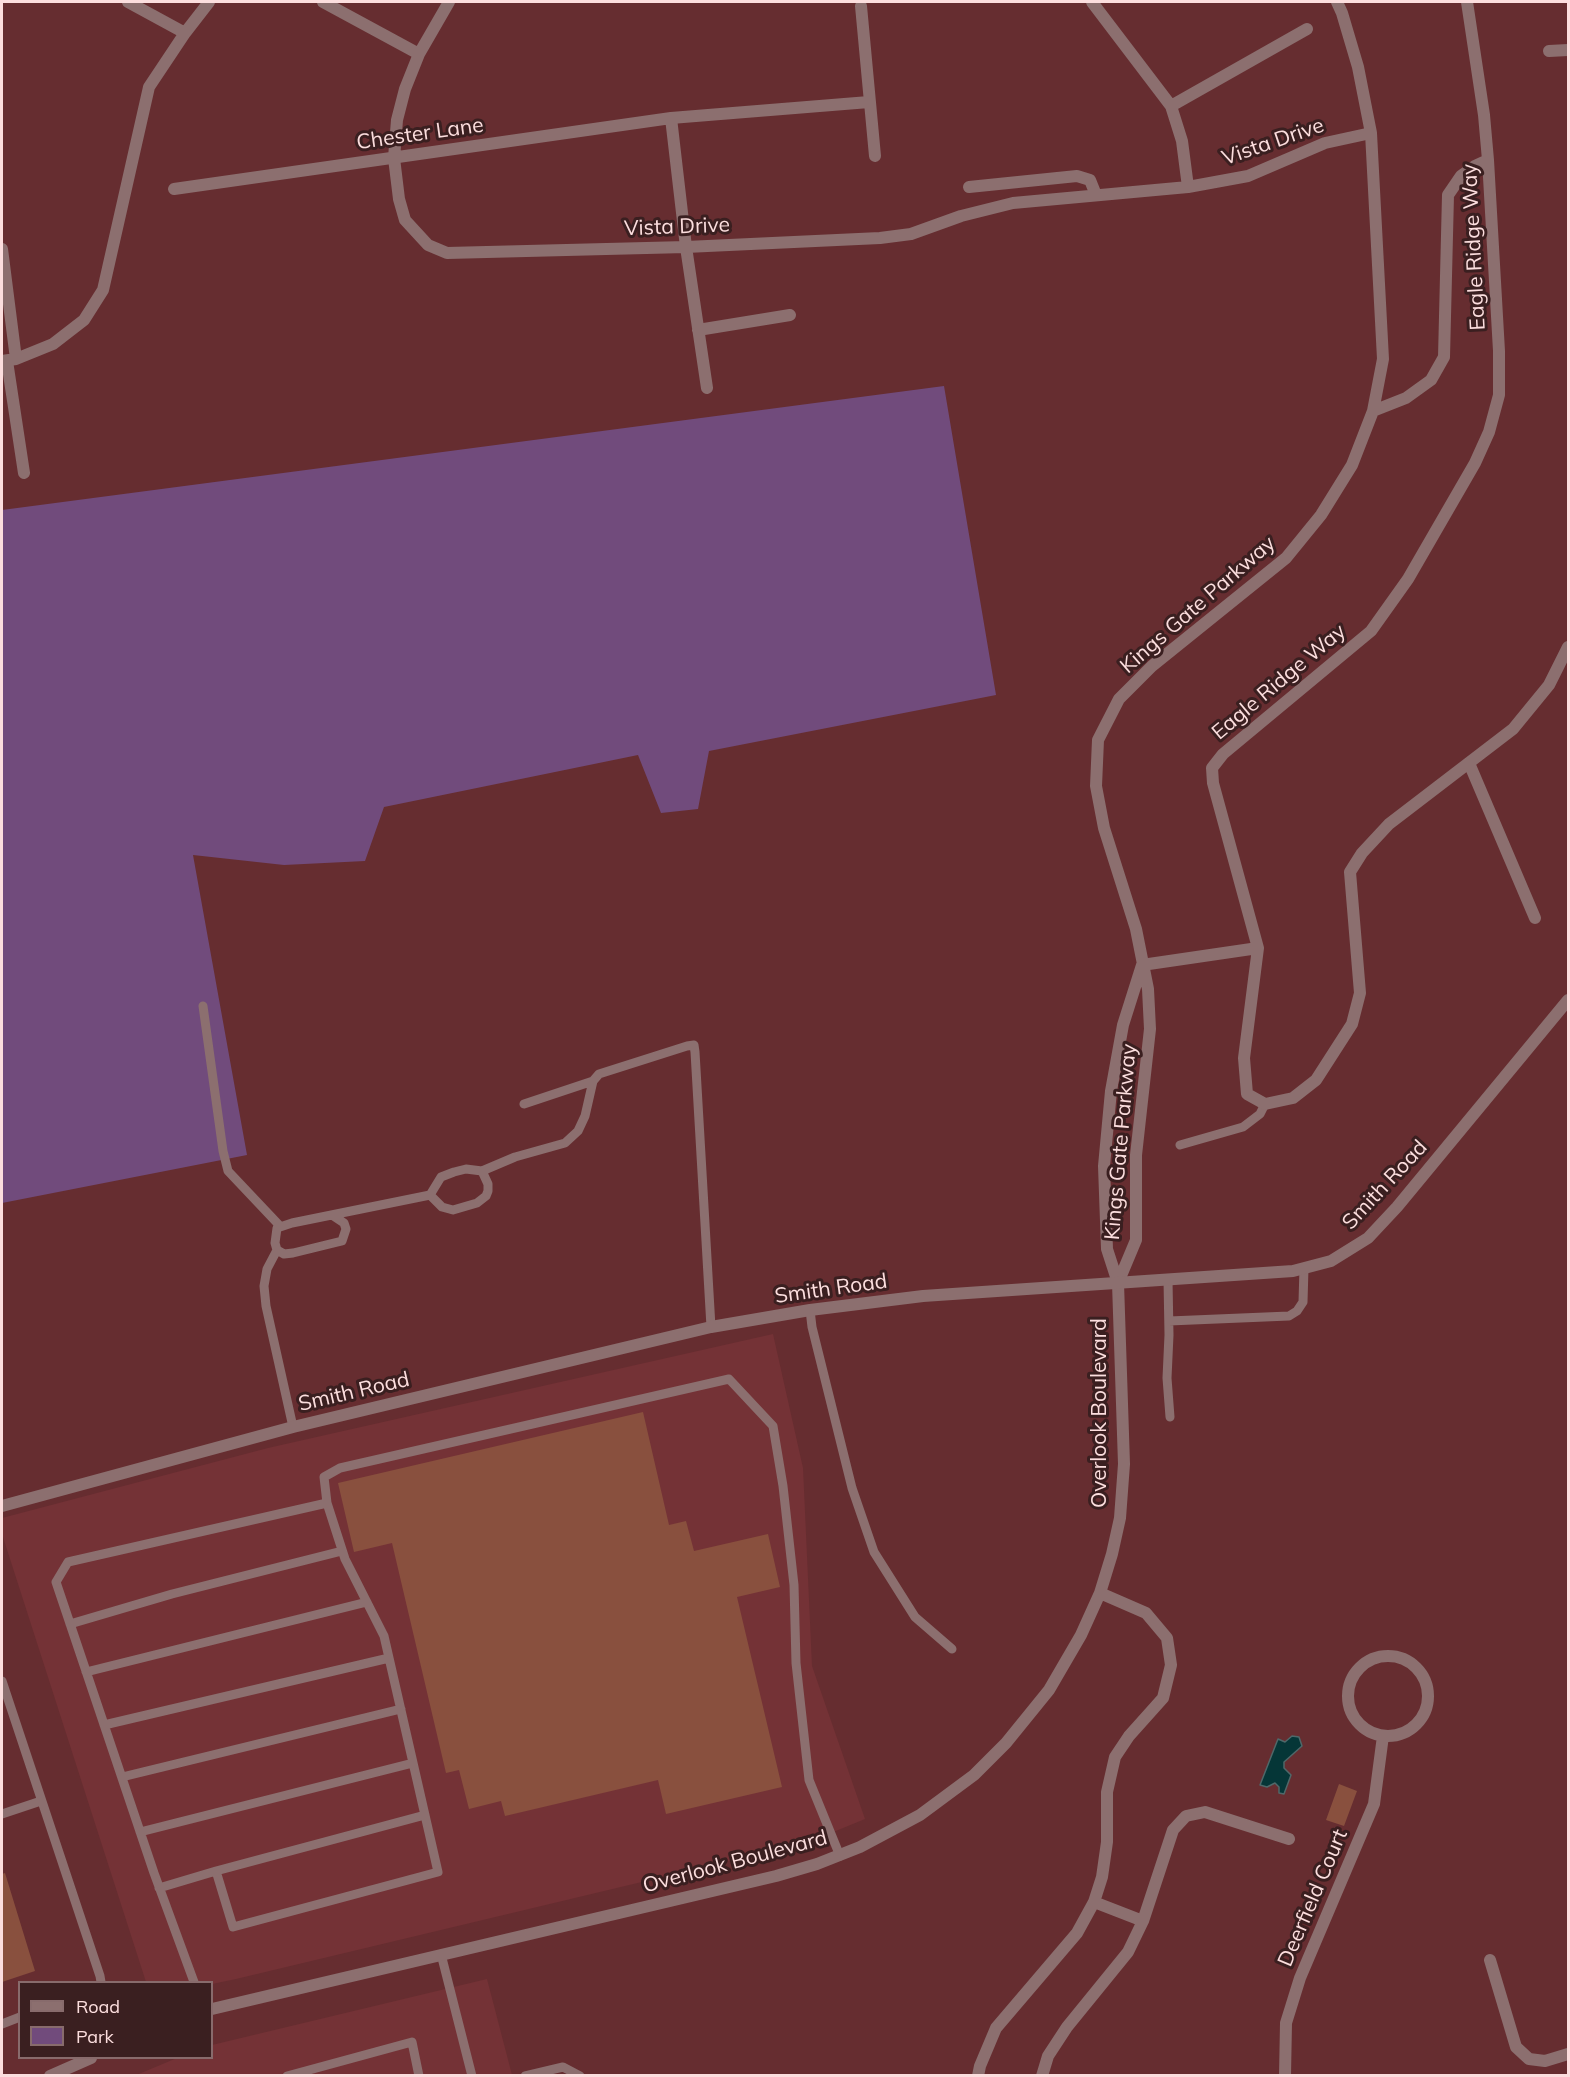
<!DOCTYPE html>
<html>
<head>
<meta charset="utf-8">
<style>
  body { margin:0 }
  #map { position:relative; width:1570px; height:2077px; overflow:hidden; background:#662d30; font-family:Mulish,sans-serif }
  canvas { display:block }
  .frame { position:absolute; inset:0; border:3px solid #fcdede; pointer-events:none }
  .legend { position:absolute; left:18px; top:1981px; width:195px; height:78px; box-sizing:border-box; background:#3a1f20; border:2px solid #886b6c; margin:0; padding:8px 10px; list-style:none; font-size:18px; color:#fcdede }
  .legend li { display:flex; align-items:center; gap:12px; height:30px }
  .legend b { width:30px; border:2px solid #886b6c }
</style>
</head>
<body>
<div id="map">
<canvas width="1570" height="2077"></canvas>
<div class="frame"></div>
<ul class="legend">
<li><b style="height:8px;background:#8c6f6f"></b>Road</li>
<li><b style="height:16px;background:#714b7c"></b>Park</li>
</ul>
</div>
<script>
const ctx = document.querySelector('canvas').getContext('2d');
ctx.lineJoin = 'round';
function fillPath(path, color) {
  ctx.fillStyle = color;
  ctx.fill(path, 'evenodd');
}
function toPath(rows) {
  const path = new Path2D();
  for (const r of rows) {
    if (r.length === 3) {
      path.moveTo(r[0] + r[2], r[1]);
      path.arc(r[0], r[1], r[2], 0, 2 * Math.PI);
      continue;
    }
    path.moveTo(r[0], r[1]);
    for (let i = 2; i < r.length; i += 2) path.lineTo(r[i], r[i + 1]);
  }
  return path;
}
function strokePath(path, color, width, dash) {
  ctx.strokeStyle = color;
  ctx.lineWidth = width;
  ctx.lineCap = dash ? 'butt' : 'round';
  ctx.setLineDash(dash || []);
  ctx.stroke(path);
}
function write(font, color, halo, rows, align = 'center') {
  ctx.font = font + ' Mulish,sans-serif';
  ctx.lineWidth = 6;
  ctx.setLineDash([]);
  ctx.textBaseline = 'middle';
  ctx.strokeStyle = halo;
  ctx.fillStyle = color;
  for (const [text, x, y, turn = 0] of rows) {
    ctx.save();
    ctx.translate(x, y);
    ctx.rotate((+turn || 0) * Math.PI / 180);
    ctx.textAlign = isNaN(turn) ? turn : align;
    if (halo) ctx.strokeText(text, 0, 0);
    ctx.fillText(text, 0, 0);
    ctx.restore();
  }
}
fillPath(toPath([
  [773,1334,803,1468,812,1666,865,1819,809,1842,236,1979,212,1984,212,1982,146,1982,2,1534,2,1518,268,1448],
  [487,1979,512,2075,134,2076,177,2058,212,2058,212,2045]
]), '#743236');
fillPath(toPath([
  [944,386,996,695,709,751,698,809,661,813,638,755,384,807,365,861,284,865,193,855,247,1155,2,1203,2,510]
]), '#714b7c');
const water = toPath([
  [1292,1736,1299,1737,1302,1746,1284,1762,1284,1768,1291,1775,1284,1794,1279,1793,1279,1787,1275,1783,1267,1787,1260,1785,1278,1739,1285,1742,1292,1736]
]);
fillPath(water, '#053637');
strokePath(water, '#4f6869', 1.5);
fillPath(toPath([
  [643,1412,669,1525,686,1521,694,1551,768,1534,780,1587,737,1597,782,1787,666,1814,658,1780,505,1816,501,1801,469,1809,459,1770,446,1773,392,1543,354,1552,338,1483],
  [1339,1784,1357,1791,1344,1826,1326,1820],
  [5,1873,35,1971,2,1982,2,1874]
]), '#89503e');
strokePath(toPath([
  [203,1006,223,1151,228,1171,280,1226],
  [524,1104,593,1081],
  [1180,1145,1243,1127,1260,1114,1265,1104],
  [430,1195,442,1207,453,1210,477,1203,486,1196,488,1191,488,1184,482,1171],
  [277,1250,284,1254,293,1253,342,1241,346,1229,344,1223,332,1215],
  [1168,1280,1169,1335,1167,1378,1170,1417],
  [810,1310,812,1327,852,1488,874,1552,915,1617,952,1649],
  [1169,1321,1289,1316,1297,1311,1303,1302,1304,1268],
  [293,1427,266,1306,264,1286,267,1269,277,1250,275,1243,277,1228,292,1223,430,1195,441,1177,454,1172,466,1169,482,1171,515,1157,565,1143,578,1131,585,1116,593,1081,599,1074,687,1046,694,1045,695,1052,711,1327],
  [327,1503,324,1477,340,1468,729,1379,773,1426,783,1486,794,1585,796,1663,809,1780,840,1856],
  [70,1624,172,1594,342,1551],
  [86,1672,367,1602],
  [2,1681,100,1976,101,1982],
  [104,1725,389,1658],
  [122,1777,401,1709],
  [2,1814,41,1801],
  [140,1832,413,1763],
  [216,1871,425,1815],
  [159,1888,216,1871,233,1927,438,1872,384,1636,345,1559,327,1503,68,1562,56,1582,154,1873,194,1982],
  [441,1954,472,2076],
  [2,2024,20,2017],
  [287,2076,412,2042,419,2076],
  [525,2076,563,2067,580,2076]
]), '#8c6f6f', 9);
strokePath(toPath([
  [128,2,185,33],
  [323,2,419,54],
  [449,2,419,54,405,89,397,120,394,158,399,199,405,220,428,245,447,253,686,247,880,238,911,234,961,216,1013,203,1188,187,1248,176,1325,143,1371,133],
  [1092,2,1171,106,1182,141,1188,187],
  [1467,2,1484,115,1488,160,1499,351,1499,395,1489,432,1475,463,1408,579,1371,631,1223,754,1212,768,1213,783,1258,948,1244,1058,1247,1094,1265,1104,1293,1098,1316,1080,1352,1024,1360,993,1350,872,1362,853,1389,824,1513,729,1549,685,1568,647],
  [861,6,875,156],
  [1549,51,1568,50],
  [1171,106,1307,29],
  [671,118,686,247,707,388],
  [969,187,1077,176,1090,180,1096,195],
  [174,189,671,118,869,102],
  [2,249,16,359],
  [698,330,790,315],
  [2,361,16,359,53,344,84,320,103,290,149,87,185,33,209,2],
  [7,361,24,473],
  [1373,411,1406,398,1431,380,1444,357,1448,195,1461,176,1475,166,1488,160],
  [1469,763,1535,918],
  [1142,965,1258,948],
  [1118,1283,1136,1240,1136,1155,1150,1029,1148,989,1136,929,1104,828,1096,786,1098,740,1119,699,1152,666,1286,558,1321,515,1352,465,1373,411,1383,359,1371,133,1358,67,1342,13,1337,2],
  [1388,1696,40],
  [1094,1902,1143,1921],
  [1490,1960,1516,2047,1529,2059,1545,2061,1568,2054],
  [212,2009,776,1876,817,1864,860,1847,920,1815,974,1775,1006,1743,1049,1690,1081,1635,1100,1593,1112,1554,1120,1518,1124,1464,1118,1283,1107,1249,1104,1166,1111,1091,1123,1025,1142,965],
  [50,2076,91,2058],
  [978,2076,980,2066,996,2028,1077,1933,1094,1902,1102,1877,1107,1842,1107,1792,1115,1757,1129,1736,1163,1698,1171,1665,1167,1638,1146,1613,1100,1593],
  [1042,2076,1048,2056,1067,2027,1128,1952,1143,1921,1173,1830,1186,1816,1205,1812,1289,1839],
  [1285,2076,1286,2023,1300,1978,1374,1804,1383,1736]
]), '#8c6f6f', 12);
strokePath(toPath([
  [2,1506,293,1427,711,1327,810,1310,923,1296,1293,1271,1331,1261,1368,1238,1397,1207,1568,1000]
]), '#8c6f6f', 12);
write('21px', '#fcdede', '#3a1f20', [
  ["Chester Lane",420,134,-8],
  ["Vista Drive",1273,142,-19],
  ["Vista Drive",677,227,-2],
  ["Eagle Ridge Way",1474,247,-93],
  ["Kings Gate Parkway",1198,605,-41],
  ["Eagle Ridge Way",1279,682,-40],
  ["Kings Gate Parkway",1121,1142,-85],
  ["Smith Road",1385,1185,-47],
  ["Smith Road",831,1289,-8],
  ["Smith Road",354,1392,-13],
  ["Overlook Boulevard",1100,1413,-90],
  ["Overlook Boulevard",735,1862,-15],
  ["Deerfield Court",1313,1898,-67]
]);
</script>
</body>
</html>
